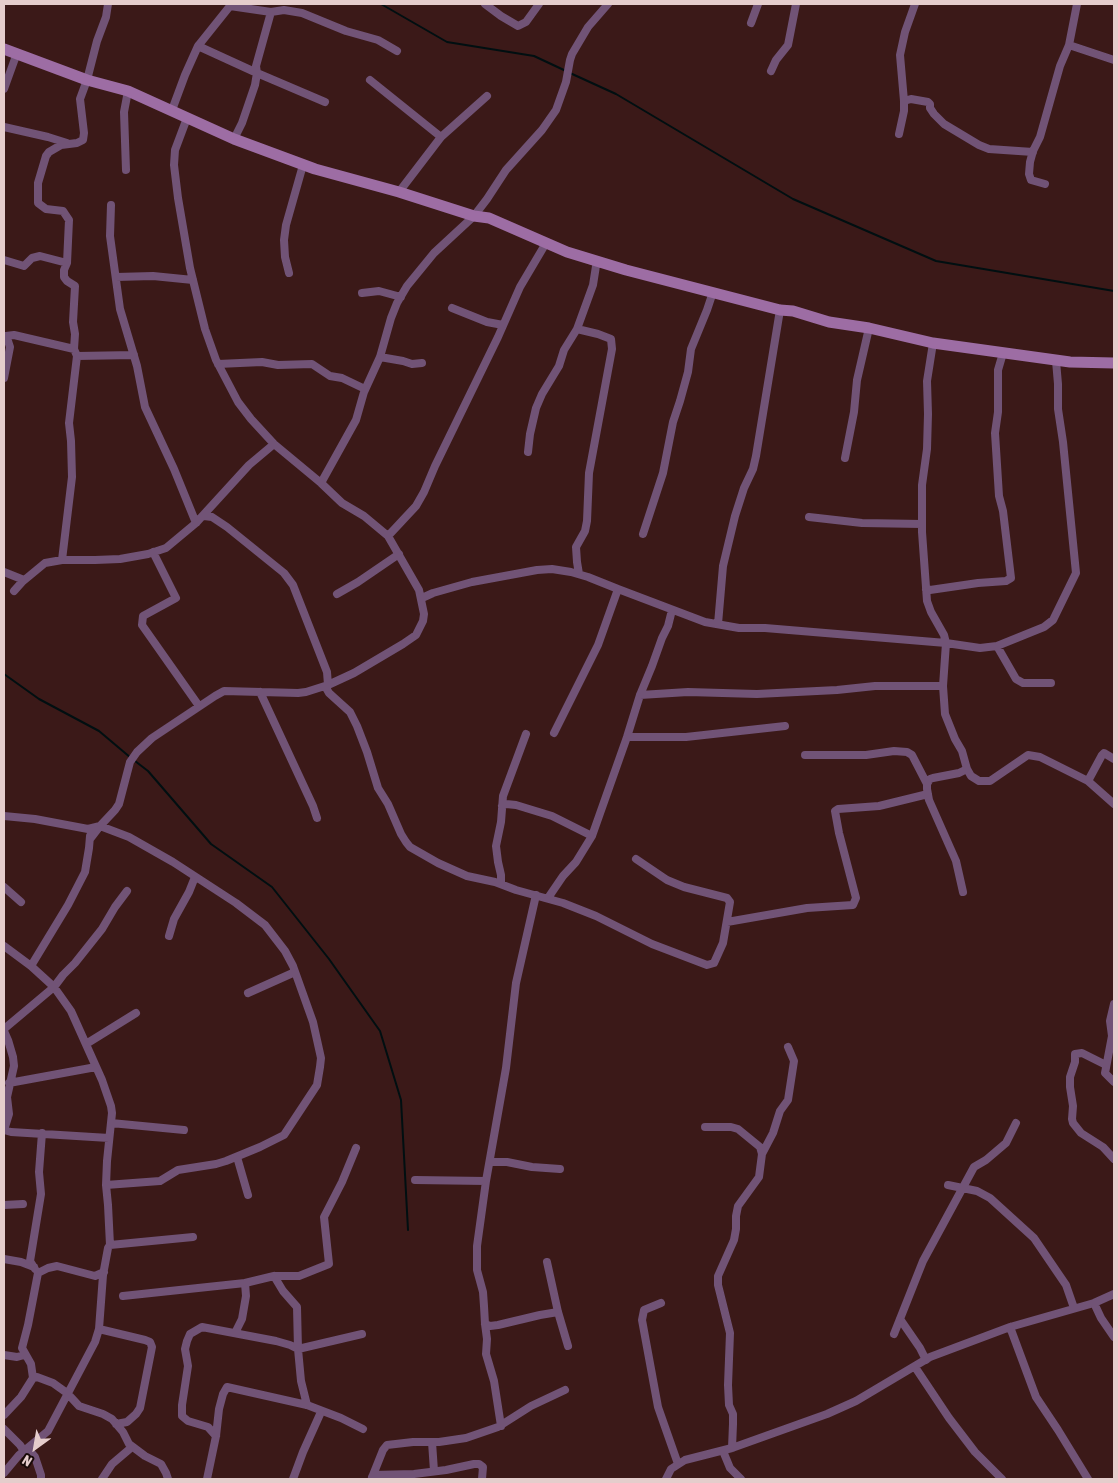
<!DOCTYPE html>
<html>
<head>
<meta charset="utf-8">
<style>
  body { margin:0 }
  #map { position:relative; width:1118px; height:1483px; overflow:hidden; background:#3b1918; font-family:"Asap Condensed",sans-serif }
  canvas { display:block }
  .frame { position:absolute; inset:0; border:5px solid #e5cdcc; pointer-events:none }
  .north { position:absolute; left:10px; top:1423px; width:50px; height:50px; -webkit-text-stroke:4px #180908; paint-order:stroke; rotate:212deg; font-size:14px; font-weight:700; line-height:20px; text-align:center; color:#e5cdcc }
  .north::after { content:''; display:block; margin:auto; width:18px; height:22px; background:#e5cdcc; clip-path:polygon(50% 0,100% 100%,50% 72%,0 100%) }
</style>
</head>
<body>
<div id="map">
<canvas width="1118" height="1483"></canvas>
<div class="frame"></div>
<div class="north">N</div>
</div>
<script>
const ctx = document.querySelector('canvas').getContext('2d');
ctx.lineJoin = 'round';
function toPath(rows) {
  const path = new Path2D();
  for (const r of rows) {
    path.moveTo(r[0], r[1]);
    for (let i = 2; i < r.length; i += 2) path.lineTo(r[i], r[i + 1]);
  }
  return path;
}
function strokePath(path, color, width, dash) {
  ctx.strokeStyle = color;
  ctx.lineWidth = width;
  ctx.lineCap = dash ? 'butt' : 'round';
  ctx.setLineDash(dash || []);
  ctx.stroke(path);
}
strokePath(toPath([
  [381,4,447,42,534,56,566,71],
  [570,73,616,94,793,199,936,261,1114,291],
  [4,674,39,699,99,731,131,758],
  [135,761,148,771,211,844,272,887,329,959,380,1031,401,1100,408,1230]
]), '#000f11', 2);
strokePath(toPath([
  [485,4,501,16,518,26,526,22,539,4],
  [751,23,758,4],
  [1069,45,1114,60],
  [198,46,257,73,325,102],
  [771,71,776,60,788,45,796,4],
  [370,80,441,137],
  [4,89,17,53],
  [904,101,911,99,928,102,930,104,930,108,934,114,944,124,979,145,989,149,1033,152],
  [172,110,185,75,198,46,230,6,271,12,284,10,302,13,346,31,378,40,397,51],
  [4,127,48,137,67,143],
  [899,134,904,111,904,101,900,55,905,32,915,4],
  [234,139,242,123,255,85,257,73,256,66,271,12],
  [126,170,124,112,128,91],
  [1045,184,1031,180,1029,174,1030,162,1033,151,1040,137,1060,66,1069,45,1077,4],
  [399,192,441,137,487,96],
  [111,205,110,236,120,309,137,366,145,407,174,469,196,523],
  [4,260,24,266,32,258,40,256,67,263],
  [289,273,285,257,284,240,286,225,303,165],
  [116,277,153,276,193,280],
  [362,293,379,291,401,297],
  [452,308,487,322,503,325],
  [577,329,598,334,611,339,612,349,589,473,587,521,585,531,576,547,577,562,579,574],
  [4,338,6,336,14,335,74,349],
  [4,339,8,341,10,347,4,378],
  [933,343,927,381,928,414,927,449,922,485,922,532,927,601,931,612,944,635,946,643,943,686,945,714,955,739,962,751,967,769,959,773,933,778,930,779,927,784,927,789,929,800,956,861,963,892],
  [77,356,134,355],
  [380,357,403,361,412,364,422,363],
  [218,364,262,362,278,365,312,364,330,376,342,378,365,389],
  [528,452,530,434,536,408,542,394,559,366,564,350,577,329,593,285,596,266,601,262],
  [845,458,854,412,857,380,869,328],
  [321,483,356,420,364,392,380,357,391,318,397,303,407,286,434,253,474,216,487,199,506,170,542,130,556,110,566,82,570,60,572,54,588,27,608,4],
  [204,516,212,517,227,527,284,573,293,585,327,672,328,685],
  [809,517,862,523,922,524],
  [643,534,663,473,673,422,680,401,688,372,691,349,707,310,713,292],
  [388,536,416,506,424,492,435,466,498,337,520,287,546,243],
  [153,552,176,598,143,616,142,625,199,706],
  [62,560,72,477,71,441,69,423,77,356,74,349,75,334,73,322,75,286,67,281,64,277,64,270,67,263,69,220,63,211,46,209,38,203,38,183,46,156,49,152,61,145,77,143,83,140,84,133,80,99,87,80,97,41,106,17,108,4],
  [4,572,24,580],
  [618,589,705,622,739,628,765,628,946,643,980,648,997,646,1044,627,1053,620,1076,573,1063,442,1058,409,1058,384,1056,361],
  [926,589,930,590,978,583,1006,581,1011,578,1003,511,999,496,995,433,998,412,998,370,1003,353],
  [14,591,22,582,45,563,62,560,95,560,120,559,148,554,166,548,196,523,249,465,274,444],
  [337,594,358,582,399,554],
  [422,598,433,593,472,582,537,570,552,569,571,572,588,577,618,589,598,645,554,733],
  [718,624,723,566,735,516,744,488,753,469,756,456,780,310],
  [997,646,1016,679,1023,683,1051,683],
  [325,686,329,693,350,712,357,726,367,752,378,788,388,804,401,834,406,842,410,847,438,863,467,876,495,882,516,890,563,903,596,916,652,944,707,965,714,963,723,943,730,902,727,898,684,887,667,880,636,859],
  [260,692,313,806,317,818],
  [640,695,688,692,757,694,837,690,875,686,943,686],
  [627,737,686,737,785,726],
  [805,755,866,755,894,751,907,752,912,755,927,784],
  [967,769,971,776,979,781,990,781,1028,755,1040,757,1088,781,1114,804],
  [1088,781,1102,755,1104,753,1114,759],
  [502,806,506,804,516,805,552,816,592,836],
  [4,816,35,819,88,829,100,826,115,810,119,804,130,762,137,752,152,738,215,696,224,691,298,693,306,692,328,685,354,673,403,644,416,635,423,621,424,614,419,590,388,536,364,516,342,503,321,483,274,444,251,419,238,402,216,360,205,329,190,268,178,198,174,165,175,150,187,118],
  [90,839,100,826,129,837,173,862,236,903,265,925,285,951,293,966,313,1022,321,1058,320,1067,317,1085,284,1135,260,1147,226,1161,216,1164,178,1170,160,1181,106,1185],
  [501,884,501,875,498,862,496,846,501,822,503,796,526,734],
  [4,887,21,902],
  [548,898,563,876,576,862,592,836,627,737,640,695,652,666,662,638,668,626,672,610],
  [727,922,807,908,853,905,856,898,839,833,835,811,838,809,879,806,928,794],
  [169,936,174,919,189,892,195,877],
  [4,946,31,966,54,987,71,1011,102,1080,111,1106,112,1113,107,1161,106,1185,108,1205,110,1245,108,1248,103,1275,99,1329,95,1342,48,1431,19,1455,4,1473],
  [31,966,68,905,85,872,89,848,90,836],
  [248,993,295,972],
  [1114,1004,1110,1021,1112,1036,1105,1073,1114,1082],
  [4,1029,54,987,63,975,75,963,102,929,115,907,127,891],
  [4,1031,8,1040,13,1057,14,1066,7,1097,9,1114,4,1130],
  [86,1044,136,1013],
  [1106,1065,1082,1053,1075,1054,1075,1062,1070,1077,1070,1087,1073,1106,1072,1119,1073,1123,1081,1133,1103,1147,1114,1159],
  [9,1083,96,1067],
  [111,1123,184,1130],
  [705,1127,731,1127,738,1129,760,1147,762,1154,759,1177,738,1206,736,1216,736,1229,734,1240,718,1276,718,1285,730,1333,728,1385,729,1405,733,1414,733,1424,732,1448],
  [4,1130,11,1132,109,1138],
  [762,1154,773,1133,780,1111,788,1100,794,1061,788,1047],
  [237,1157,248,1195],
  [490,1162,507,1162,532,1167,560,1169],
  [415,1180,486,1181],
  [948,1185,977,1191,990,1198,1034,1238,1066,1285,1074,1308],
  [4,1205,23,1204],
  [110,1245,193,1237],
  [4,1259,21,1262,34,1267],
  [547,1262,558,1312,568,1346],
  [35,1269,30,1261,41,1194,39,1172,42,1133],
  [123,1296,245,1283],
  [661,1303,644,1310,642,1320,658,1407,678,1464],
  [1094,1303,1101,1318,1114,1337],
  [900,1319,920,1348,926,1360],
  [485,1324,490,1326,498,1325,540,1315,558,1312],
  [1010,1327,1036,1397,1058,1430,1088,1479],
  [99,1329,145,1340,150,1342,152,1347,140,1408,136,1414,127,1422,116,1424],
  [235,1333,242,1319,246,1296,245,1283,274,1276,299,1276,329,1264,324,1217,342,1182,356,1148],
  [894,1334,923,1261,974,1167,986,1160,1006,1143,1016,1123],
  [4,1355,17,1357,24,1355],
  [915,1367,949,1418,975,1452,1002,1479],
  [33,1378,37,1377,53,1383,67,1393,79,1406,103,1414,112,1419,123,1432,129,1444,145,1456,161,1464,166,1473,168,1479],
  [307,1405,301,1381,298,1349,362,1334],
  [4,1415,21,1397,33,1378,31,1364,22,1348,28,1325,38,1273,48,1268,57,1266,95,1276,104,1272],
  [501,1426,494,1381,486,1354,487,1339,485,1324,484,1306,483,1292,477,1270,477,1246,486,1181,506,1068,516,983,536,895],
  [4,1429,20,1445,24,1451],
  [216,1436,208,1427,188,1421,182,1416,182,1405,188,1366,185,1349,187,1341,190,1334,202,1327,276,1341,290,1345,298,1349,297,1307,283,1291,274,1276],
  [432,1442,434,1471],
  [28,1449,35,1457,41,1475,41,1479],
  [723,1451,730,1468,741,1479],
  [373,1475,383,1450,387,1445,413,1442,439,1442,466,1438,498,1427,531,1406,565,1390],
  [372,1477,373,1475,414,1474,446,1470,474,1464,479,1464,483,1467,482,1479],
  [102,1479,112,1464,132,1447],
  [207,1479,216,1436,219,1409,223,1394,227,1387,307,1405,341,1418,363,1429],
  [293,1479,303,1452,321,1412],
  [666,1479,671,1469,685,1460,732,1448,827,1414,856,1401,930,1357,1010,1327,1094,1303,1114,1294]
]), '#715376', 8);
strokePath(toPath([
  [4,49,87,80,128,91,234,139,315,169,399,192,474,216,489,218,567,252,626,270,780,310,793,311,829,322,869,328,933,343,1070,362,1114,363]
]), '#9d6da4', 11);
</script>
</body>
</html>
